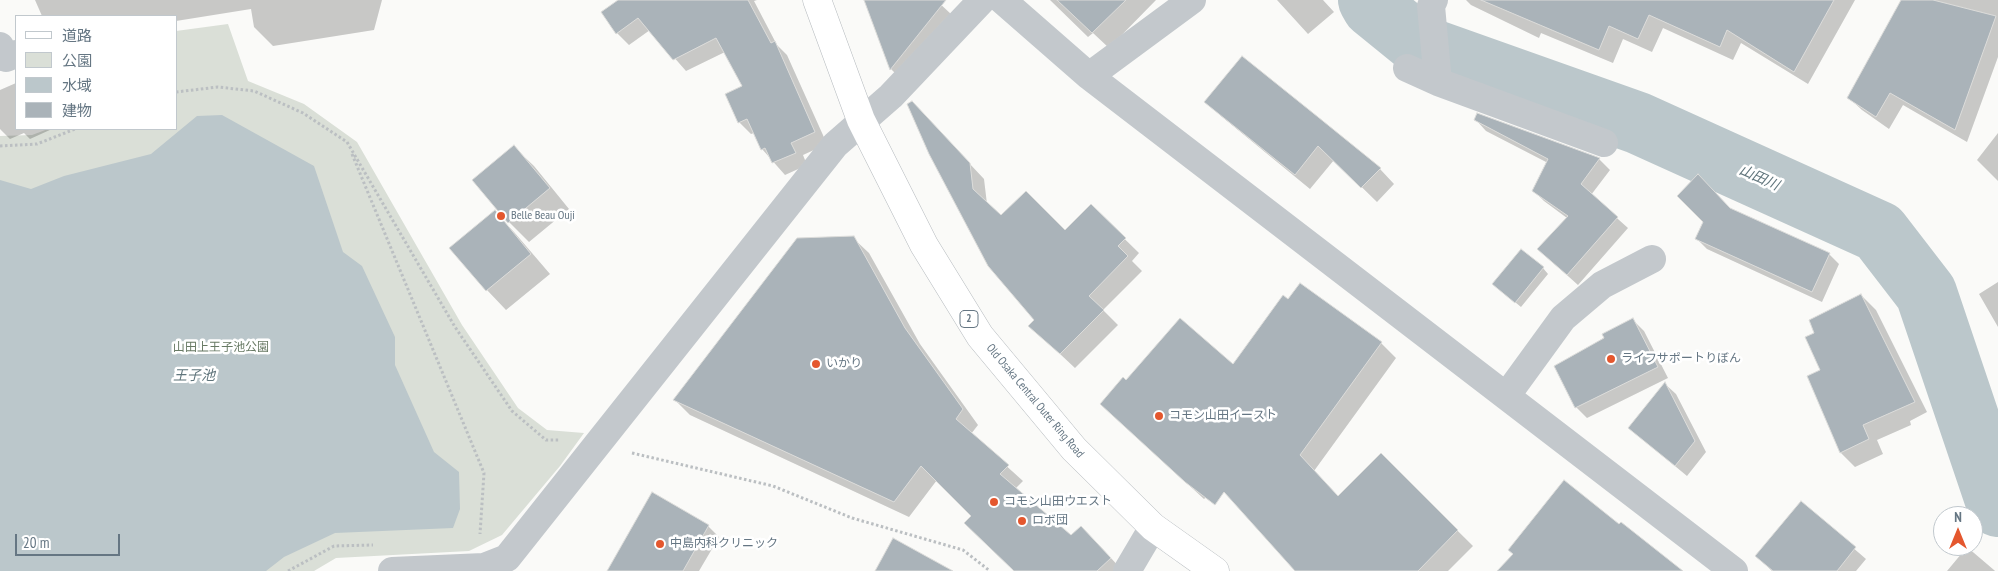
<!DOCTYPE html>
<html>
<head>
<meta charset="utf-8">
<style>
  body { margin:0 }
  #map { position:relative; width:1998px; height:571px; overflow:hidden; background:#fafaf8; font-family:"PT Sans Narrow","Noto Sans JP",sans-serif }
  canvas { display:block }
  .legend { position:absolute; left:15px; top:15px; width:162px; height:115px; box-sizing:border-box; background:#fff; border:1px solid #c1c8cd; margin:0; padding:6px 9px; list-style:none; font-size:15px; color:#657683 }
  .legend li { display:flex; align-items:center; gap:10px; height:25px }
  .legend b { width:25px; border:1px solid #c1c8cd }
  .north { position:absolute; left:1933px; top:506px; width:50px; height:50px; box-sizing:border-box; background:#fff; border:1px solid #c1c8cd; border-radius:50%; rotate:0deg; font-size:14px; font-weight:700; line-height:20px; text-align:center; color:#657683 }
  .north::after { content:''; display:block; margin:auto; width:18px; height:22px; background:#e4572e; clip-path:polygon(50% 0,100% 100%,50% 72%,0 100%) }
  .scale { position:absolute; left:15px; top:534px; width:105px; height:22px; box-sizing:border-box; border:2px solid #657683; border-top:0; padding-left:6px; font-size:15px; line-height:18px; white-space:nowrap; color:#657683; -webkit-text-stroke:4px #fff; paint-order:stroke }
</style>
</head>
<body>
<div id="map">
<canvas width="1998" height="571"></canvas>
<ul class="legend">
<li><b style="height:6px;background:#fff"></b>道路</li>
<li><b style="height:14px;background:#dadfd7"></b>公園</li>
<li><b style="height:14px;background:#bbc7cb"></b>水域</li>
<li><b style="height:14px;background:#aab3b9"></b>建物</li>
</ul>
<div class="north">N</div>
<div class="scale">20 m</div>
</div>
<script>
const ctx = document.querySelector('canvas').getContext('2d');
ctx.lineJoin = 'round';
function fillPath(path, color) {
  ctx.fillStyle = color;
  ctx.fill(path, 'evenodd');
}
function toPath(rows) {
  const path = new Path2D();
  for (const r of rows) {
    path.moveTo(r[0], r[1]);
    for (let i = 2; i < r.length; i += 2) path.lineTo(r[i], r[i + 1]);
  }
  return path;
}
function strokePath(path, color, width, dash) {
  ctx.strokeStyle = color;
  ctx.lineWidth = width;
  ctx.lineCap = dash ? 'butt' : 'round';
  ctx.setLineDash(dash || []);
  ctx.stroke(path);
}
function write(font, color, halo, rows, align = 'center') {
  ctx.font = font + ' "PT Sans Narrow","Noto Sans JP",sans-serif';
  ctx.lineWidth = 5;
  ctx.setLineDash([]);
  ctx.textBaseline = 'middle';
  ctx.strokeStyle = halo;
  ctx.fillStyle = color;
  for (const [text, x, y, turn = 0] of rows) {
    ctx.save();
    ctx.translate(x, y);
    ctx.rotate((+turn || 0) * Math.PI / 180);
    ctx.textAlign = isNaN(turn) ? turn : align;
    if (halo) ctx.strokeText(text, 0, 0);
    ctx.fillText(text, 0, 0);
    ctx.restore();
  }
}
fillPath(toPath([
  [228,24,248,81,304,104,357,142,462,325,518,408,547,430,584,433,560,466,502,535,469,551,336,558,314,571,0,571,0,136,32,135,48,129,176,129,176,31]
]), '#dadfd7');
fillPath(toPath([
  [222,115,314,166,343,252,362,266,395,337,395,365,434,452,459,472,460,509,453,528,335,533,284,557,266,571,0,571,0,180,31,189,64,176,151,154,197,116]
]), '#bbc7cb');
fillPath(toPath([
  [32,0,382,0,374,30,273,46,254,27,251,9,176,21,176,16,42,16,35,0],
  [620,0,757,0,754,1,777,45,787,55,827,144,803,155,807,165,785,175,762,149,754,133,751,134,739,122,744,87,725,52,686,71,650,30,629,45,617,33],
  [865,0,936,0,952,15,901,79,891,69],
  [1050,0,1156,0,1109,48,1093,33,1088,37],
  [1277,0,1323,0,1334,12,1308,34],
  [1466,0,1855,0,1808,84,1741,43,1733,60,1663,28,1652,52,1623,39,1613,63,1541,33,1539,38,1471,5],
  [1902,0,1998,0,1998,57,1967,142,1903,105,1889,129,1862,110,1849,98],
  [1242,57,1380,169,1394,184,1377,202,1334,160,1310,189,1221,116,1206,102],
  [16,83,16,129,52,129,30,139,24,133,10,139,0,129,0,90],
  [926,117,984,179,987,204,1001,217,1065,232,1091,206,1139,253,1132,261,1142,271,1103,310,1118,325,1075,368,1030,326,1035,320],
  [1476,120,1599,159,1610,170,1591,195,1628,228,1578,285,1550,260,1567,218,1544,201,1533,190,1548,163,1486,131],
  [1998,133,1998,181,1977,160],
  [514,147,534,166,569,209,529,242,509,222],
  [1730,209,1829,254,1839,264,1822,302,1707,249,1697,239],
  [494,212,514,232,550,274,506,310,487,290],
  [853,238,869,253,920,344,978,425,971,434,1023,481,1015,489,1071,537,1097,543,1123,571,1015,571,973,516,937,480,909,517,690,415,675,400],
  [1543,268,1548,274,1521,307,1499,289],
  [1998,282,1998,327,1979,294],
  [1861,295,1876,310,1927,412,1910,421,1911,425,1877,440,1883,454,1855,467,1841,453,1808,376,1821,371],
  [1288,300,1381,343,1396,358,1314,471,1339,497,1381,455,1473,546,1448,571,1297,571,1247,458,1204,499,1117,419,1127,381,1233,366],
  [1633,320,1644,331,1668,378,1587,418,1576,407,1556,367],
  [1665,384,1676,394,1706,452,1687,476,1629,428],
  [1801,503,1866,559,1856,571,1772,571,1756,556],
  [708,526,719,537,699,571,620,571],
  [1967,547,1994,570,1995,571,1947,571]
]), '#0003');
strokePath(toPath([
  [1369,0,1373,7,1421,46,1638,123,1879,232,1926,293,1998,506]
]), '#bbc7cb', 62);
const building = toPath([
  [618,0,748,0,771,43,775,41,815,132,791,143,796,153,772,163,765,148,761,150,747,119,738,123,725,94,742,86,716,38,673,60,638,18,616,34,601,12,618,0],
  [864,0,946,0,890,70,864,0],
  [1057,0,1126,0,1092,33,1057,0],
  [1481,0,1834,0,1794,72,1727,30,1720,47,1649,15,1638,39,1609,26,1599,50,1481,0],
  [1901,0,1933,0,1996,16,1955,130,1890,93,1876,117,1847,98,1901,0],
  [1242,56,1318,117,1381,168,1361,188,1318,146,1295,175,1204,102,1242,56],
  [912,101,970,163,973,189,1001,215,1026,191,1065,230,1091,204,1126,238,1118,246,1128,256,1089,296,1104,310,1060,354,1028,326,1034,320,988,266,929,154,907,104,912,101],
  [1477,113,1600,158,1581,184,1618,217,1567,275,1537,249,1568,216,1532,191,1548,159,1474,120,1477,113],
  [514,145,550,188,508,223,472,180,514,145],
  [1698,174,1730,208,1830,253,1812,292,1695,239,1703,222,1677,196,1698,174],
  [495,210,531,254,486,291,449,248,495,210],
  [854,236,905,328,963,409,956,419,1009,465,1000,474,1071,535,1081,526,1111,558,1097,571,1014,571,964,523,971,516,921,466,894,502,673,400,797,238,854,236],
  [1521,249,1544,267,1515,303,1492,284,1521,249],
  [1300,283,1382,342,1300,455,1338,496,1381,453,1458,530,1418,571,1295,571,1224,492,1215,505,1185,482,1100,404,1123,377,1126,380,1180,318,1233,364,1283,295,1288,299,1300,283],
  [1861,294,1915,402,1863,425,1869,439,1840,453,1807,376,1820,370,1805,337,1814,333,1809,320,1861,294],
  [1633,318,1658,367,1575,408,1554,366,1604,338,1602,334,1633,318],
  [1665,382,1695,441,1675,466,1628,428,1665,382],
  [1564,480,1619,524,1621,522,1683,571,1497,571,1513,554,1508,550,1564,480],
  [652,492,709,525,683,571,607,571,652,492],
  [1801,501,1856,547,1837,571,1773,571,1755,556,1801,501],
  [893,538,953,571,875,571,893,538]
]);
fillPath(building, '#aab3b9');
strokePath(building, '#dcdcda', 1);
const major = toPath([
  [817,0,861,120,924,245,980,336,1074,449,1153,527,1215,571]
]);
strokePath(major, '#b5babe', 29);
strokePath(toPath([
  [176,92,218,87,254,91,303,113,347,142,455,327,512,411,546,440,560,440],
  [0,146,37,144,75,129],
  [352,154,484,473,480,534],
  [632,453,773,486,852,518,963,550,990,571],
  [288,571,334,546,373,545]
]), '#bbbfc2', 3, [2.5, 2.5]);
strokePath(toPath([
  [1002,0,1089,76,1734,571],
  [1434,0,1431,6,1438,82],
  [0,46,6,58,16,54],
  [1407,68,1438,82,1604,143],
  [1089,76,1192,0],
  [1507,395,1563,318,1602,285,1652,259],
  [392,571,484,567,507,558,835,145,891,96,982,0],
  [1127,571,1153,527]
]), '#c3c8cc', 28);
strokePath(major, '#fff', 28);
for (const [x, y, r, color] of [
  [501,216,5,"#e4572e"],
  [1611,359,5,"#e4572e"],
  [816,364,5,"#e4572e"],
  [1159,416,5,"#e4572e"],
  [994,502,5,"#e4572e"],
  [1022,521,5,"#e4572e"],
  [660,544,5,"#e4572e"]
]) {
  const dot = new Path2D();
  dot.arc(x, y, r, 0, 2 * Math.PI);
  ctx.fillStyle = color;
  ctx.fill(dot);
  strokePath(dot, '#fff', 2);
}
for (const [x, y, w] of [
  [969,319,18]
]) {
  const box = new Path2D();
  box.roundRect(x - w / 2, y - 8.5, w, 17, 4);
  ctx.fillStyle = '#fff';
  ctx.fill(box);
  strokePath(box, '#657683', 1);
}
write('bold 11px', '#657683', null, [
  ["2",969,319]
]);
write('12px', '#657683', '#fff', [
  ["Belle Beau Ouji",511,216],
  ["ライフサポートりぼん",1621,359],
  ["いかり",826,364],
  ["コモン山田イースト",1169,416],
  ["コモン山田ウエスト",1004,502],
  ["ロボ団",1032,521],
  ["中島内科クリニック",670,544]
], 'left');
write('12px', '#687a64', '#fff', [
  ["山田上王子池公園",221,348]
]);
write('12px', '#657683', '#fff', [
  ["Old Osaka Central Outer Ring Road",1035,401,50]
]);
write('italic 14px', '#60757c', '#fff', [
  ["山田川",1759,178,24],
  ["王子池",194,376]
]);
</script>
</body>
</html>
